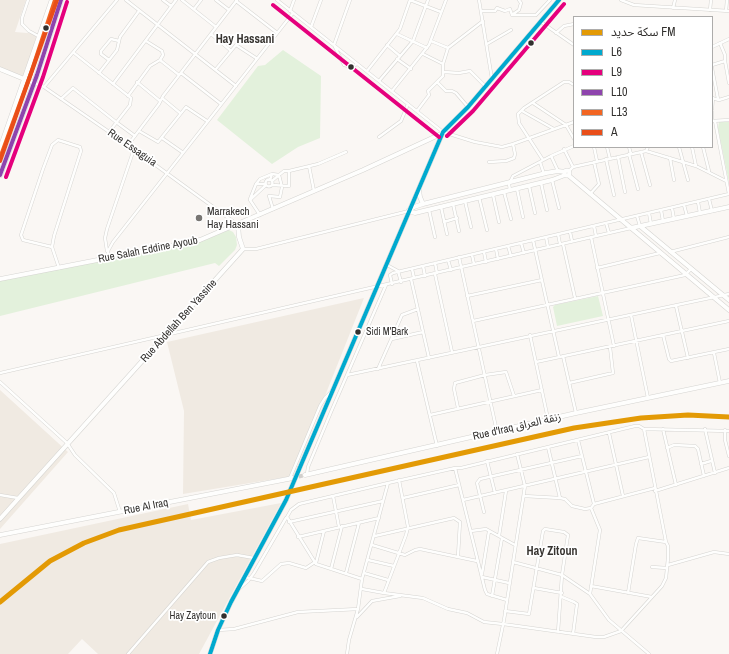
<!DOCTYPE html>
<html>
<head>
<meta charset="utf-8">
<style>
  body { margin:0 }
  #map { position:relative; width:729px; height:654px; overflow:hidden; background:#faf7f4; font-family:"Archivo Narrow","Noto Sans Arabic",sans-serif }
  canvas { display:block }
  .legend { position:absolute; left:573px; top:16px; width:140px; height:132px; box-sizing:border-box; background:#fff; border:1px solid #adacab; margin:0; padding:5px 7px; list-style:none; font-size:12px; color:#32302e }
  .legend li { display:flex; align-items:center; gap:8px; height:20px }
  .legend b { width:20px; border:1px solid #adacab }
</style>
</head>
<body>
<div id="map">
<canvas width="729" height="654"></canvas>
<ul class="legend">
<li><b style="height:5px;background:#e39a05"></b>سكة حديد FM</li>
<li><b style="height:5px;background:#00a9ce"></b>L6</li>
<li><b style="height:5px;background:#e5007d"></b>L9</li>
<li><b style="height:5px;background:#8e44ad"></b>L10</li>
<li><b style="height:5px;background:#f26522"></b>L13</li>
<li><b style="height:5px;background:#e94e19"></b>A</li>
</ul>
</div>
<script>
const ctx = document.querySelector('canvas').getContext('2d');
ctx.lineJoin = 'round';
function fillPath(path, color) {
  ctx.fillStyle = color;
  ctx.fill(path, 'evenodd');
}
function toPath(rows) {
  const path = new Path2D();
  for (const r of rows) {
    if (r.length === 3) {
      path.moveTo(r[0] + r[2], r[1]);
      path.arc(r[0], r[1], r[2], 0, 2 * Math.PI);
      continue;
    }
    path.moveTo(r[0], r[1]);
    for (let i = 2; i < r.length; i += 2) path.lineTo(r[i], r[i + 1]);
  }
  return path;
}
function strokePath(path, color, width, dash) {
  ctx.strokeStyle = color;
  ctx.lineWidth = width;
  ctx.lineCap = dash ? 'butt' : 'round';
  ctx.setLineDash(dash || []);
  ctx.stroke(path);
}
function write(font, color, halo, rows, align = 'center') {
  ctx.font = font + ' "Archivo Narrow","Noto Sans Arabic",sans-serif';
  ctx.lineWidth = 3.5;
  ctx.setLineDash([]);
  ctx.textBaseline = 'middle';
  ctx.strokeStyle = halo;
  ctx.fillStyle = color;
  for (const [text, x, y, turn = 0] of rows) {
    ctx.save();
    ctx.translate(x, y);
    ctx.rotate((+turn || 0) * Math.PI / 180);
    ctx.textAlign = isNaN(turn) ? turn : align;
    if (halo) ctx.strokeText(text, 0, 0);
    ctx.fillText(text, 0, 0);
    ctx.restore();
  }
}
fillPath(toPath([
  [0,0,26,0,15,32,39,34,25,82,0,71],
  [364,298,293,476,183,494,184,411,167,342],
  [0,390,68,452,0,529],
  [281,503,199,654,98,654,82,639,68,654,0,654,0,544,188,504,191,520]
]), '#f0eae2');
fillPath(toPath([
  [283,50,321,76,320,138,298,147,272,164,217,120,258,66,265,65],
  [719,122,729,122,729,183,718,128],
  [229,230,233,232,236,237,237,245,235,250,219,266,215,263,0,316,0,281,202,241],
  [598,296,603,316,557,326,553,307,555,305]
]), '#e3f1dc');
strokePath(toPath([
  [293,478,305,475]
]), '#d2cfcc', 4, [4, 2]);
const street = toPath([
  [28,0,22,18,22,24,29,31,40,37],
  [126,0,236,86],
  [163,0,171,6],
  [182,0,216,27],
  [216,0,229,10],
  [277,0,443,132,475,142,502,147,513,144,574,122],
  [350,0,334,45,344,65,352,67,357,64],
  [410,0,441,12],
  [479,0,492,79],
  [621,0,634,5,729,11],
  [236,1,276,32],
  [673,8,675,0],
  [194,9,201,0],
  [710,10,711,0],
  [290,11,294,0],
  [481,11,495,11,497,8,505,11,510,9,512,15,536,15,550,0],
  [726,11,727,0],
  [513,14,519,10,521,3,519,0],
  [541,22,574,45],
  [311,27,321,0],
  [556,33,564,26,574,24],
  [211,34,230,50],
  [397,34,427,48],
  [146,41,162,51,163,55,160,60,179,75],
  [431,41,448,48],
  [720,43,725,55,725,61],
  [487,44,511,30],
  [387,45,400,56],
  [712,47,729,39],
  [74,53,131,98,130,105,109,132],
  [423,54,443,64],
  [397,59,411,69],
  [109,60,101,54,101,51,111,39,119,41],
  [712,65,725,61,729,83],
  [712,68,718,99],
  [216,69,236,45,256,58],
  [367,71,400,29,410,0],
  [444,72,459,73,470,71,485,86],
  [99,73,117,50,120,37,139,11],
  [181,73,221,104],
  [379,81,413,41,428,0],
  [137,82,160,101],
  [437,82,446,91,452,91,456,93,468,107],
  [34,83,44,87,128,145,238,225],
  [113,84,176,0],
  [44,87,117,0],
  [392,91,429,45,446,0],
  [128,96,150,66,160,60],
  [162,98,180,113],
  [712,98,719,100,729,97],
  [61,99,73,88,116,122],
  [533,103,566,125,574,139],
  [712,109,713,98],
  [417,111,429,95,428,91,443,76,443,64,448,48,483,21],
  [522,111,554,129],
  [712,112,712,121],
  [712,121,729,120],
  [116,122,135,136],
  [139,131,158,142,186,107,207,121],
  [379,137,401,121,408,104],
  [162,138,182,152],
  [128,145,159,104,163,96,237,0],
  [594,147,597,161],
  [607,147,610,159],
  [629,147,631,154],
  [679,147,688,180],
  [692,147,696,166],
  [703,147,709,171],
  [564,149,573,167],
  [646,151,648,147],
  [641,152,650,185],
  [629,154,638,189],
  [551,156,558,171],
  [618,157,625,192],
  [670,158,674,180],
  [606,159,614,195],
  [543,160,519,123,518,114,524,108,564,82,569,82,574,85],
  [489,162,506,161,514,158,515,154,513,144],
  [540,162,544,174],
  [309,166,314,191],
  [569,171,573,167,582,165,646,151,696,166,726,181],
  [269,183,3.5],
  [552,180,559,208],
  [272,181,279,175,272,174],
  [541,183,547,210],
  [256,184,260,179,272,174,270,180],
  [272,185,289,186,289,171,318,164,346,152],
  [529,186,535,213],
  [517,189,523,217],
  [510,190,509,184,513,176,551,156,574,146],
  [504,192,511,219],
  [590,194,599,184,594,162],
  [493,195,499,222],
  [479,197,487,230],
  [250,199,256,184,265,184],
  [709,199,712,211],
  [465,201,471,227],
  [698,202,700,213],
  [453,204,459,231],
  [684,205,687,216],
  [441,207,447,234],
  [672,208,674,219],
  [273,209,269,196,280,197,282,187,279,175,284,171,289,171],
  [429,210,435,237],
  [661,210,663,221],
  [649,213,651,224],
  [260,215,250,200,266,185],
  [637,216,640,226],
  [444,222,457,218],
  [606,223,609,233],
  [594,226,596,236],
  [570,232,572,241],
  [558,234,560,244],
  [546,237,548,247],
  [591,237,614,346],
  [533,240,559,357],
  [521,243,524,253],
  [563,244,575,298],
  [508,246,511,256],
  [52,247,23,240,21,235,43,169,52,145,58,140,80,147,81,151,54,236,52,247,59,268],
  [243,249,256,249,409,211],
  [496,249,498,259],
  [107,251,105,238,107,229,134,149],
  [484,252,486,262],
  [670,252,729,237],
  [472,255,474,264],
  [459,257,497,432],
  [108,258,108,251,113,242,293,13],
  [448,260,451,270],
  [435,263,437,273],
  [387,265,398,271,401,282],
  [423,266,425,276],
  [597,268,660,253],
  [412,269,414,278],
  [435,274,452,352],
  [411,279,429,358],
  [392,284,390,275,393,273,729,194,715,121],
  [467,296,542,280],
  [676,306,688,358],
  [631,315,648,398],
  [473,321,676,277,685,275,690,270],
  [530,335,548,419],
  [663,335,669,359,671,361,729,349],
  [392,339,423,332],
  [714,353,720,383],
  [563,356,576,413],
  [417,361,437,446],
  [536,362,729,321],
  [378,369,402,315,418,309],
  [0,373,631,228],
  [347,375,729,294],
  [0,382,67,443,75,455,114,493,120,512],
  [569,383,613,373,610,347],
  [458,408,454,389,455,383,485,375,506,372,514,396],
  [430,415,542,390],
  [663,429,676,485],
  [705,429,715,473],
  [725,430,725,440,729,456],
  [609,433,623,496],
  [578,440,594,504],
  [548,447,560,498],
  [667,448,674,445,695,446,698,449,704,476],
  [487,461,495,493],
  [701,464,711,461],
  [455,468,485,590,487,594,507,600],
  [307,474,308,467,331,412,386,285],
  [290,478,320,406,325,398,332,391],
  [655,491,729,468],
  [0,495,18,498],
  [333,496,339,527],
  [524,496,560,498,565,499,572,506,585,509,591,508,594,504,655,488],
  [403,498,459,485],
  [463,500,649,457],
  [484,512,477,483,480,479,582,456],
  [289,522,383,501],
  [471,531,486,529,515,545],
  [375,536,454,518,460,522,458,556],
  [499,536,506,491],
  [298,537,379,518],
  [372,545,405,555,415,550,420,549,477,561],
  [368,560,394,566],
  [513,562,562,575,590,594,609,620,649,654],
  [316,563,324,531],
  [668,565,714,552,729,554],
  [652,567,667,568],
  [331,569,342,526],
  [346,573,359,523],
  [364,573,388,580],
  [482,574,489,531],
  [245,577,262,581,281,564,289,563,306,568,315,562],
  [482,577,509,583],
  [362,579,316,564,287,517,291,510,299,504,388,483],
  [591,586,652,597],
  [240,588,248,581,254,573,286,518],
  [534,588,562,593],
  [362,589,384,593,406,535,408,527,399,480],
  [384,593,423,598,448,609,467,613,484,622,503,624,596,637,604,637,621,631,662,586,666,578,668,558,668,546,666,542,644,429],
  [628,593,636,544,638,538,666,542],
  [590,594,600,530,591,508],
  [492,596,502,538],
  [562,597,574,602,577,604,573,634],
  [505,611,529,614,543,531,545,529,564,532,568,535,562,575,558,632],
  [357,617,372,601,400,596],
  [218,630,234,629,298,612,358,609],
  [128,654,208,562,219,558,237,555,254,558],
  [347,654,349,640,358,609,362,579,388,483,455,468,461,468,635,426,639,426,644,429,729,431],
  [497,654,504,620,525,486,517,454]
]);
const secondary = toPath([
  [0,69,34,83],
  [567,173,2.5],
  [568,175,729,310],
  [419,190,420,197,423,204],
  [409,210,414,207,423,204,546,173,558,171,565,172],
  [409,211,415,213,552,180,565,175],
  [640,226,729,300],
  [631,228,729,207],
  [0,279,200,240,363,170,443,133],
  [300,467,443,132,468,107,559,0],
  [305,475,576,413,729,381],
  [0,519,243,249,239,237,238,225],
  [0,535,293,478],
  [210,654,218,630,231,602,286,500]
]);
const primary = toPath([
  [0,149,52,0],
  [0,175,37,75,61,0]
]);
strokePath(street, '#d5d4d1', 3.5);
strokePath(secondary, '#d5d4d1', 5);
strokePath(primary, '#d5d4d1', 5.5);
strokePath(street, '#fefefd', 2.5);
strokePath(secondary, '#fefefd', 4);
strokePath(primary, '#fefefd', 4.5);
const secondaryBridge = toPath([
  [286,500,300,467]
]);
strokePath(secondaryBridge, '#d5d4d1', 5, []);
strokePath(secondaryBridge, '#fefefd', 4);
strokePath(toPath([
  [210,654,218,630,231,602,286,500,443,132,468,107,559,0]
]), '#00a9ce', 4);
strokePath(toPath([
  [273,5,439,137],
  [447,136,473,111,564,4],
  [6,177,43,77,67,2]
]), '#e5007d', 4);
strokePath(toPath([
  [0,175,37,75,61,0]
]), '#8e44ad', 4);
strokePath(toPath([
  [0,158,31,73,55,0]
]), '#f26522', 4);
strokePath(toPath([
  [0,161,57,0]
]), '#e94e19', 4);
strokePath(toPath([
  [0,602,50,561,84,543,119,530,574,428,641,418,688,415,729,417]
]), '#e39a05', 5);
for (const [x, y, r, color] of [
  [46,28,3.5,"#32302e"],
  [531,43,3.5,"#32302e"],
  [351,67,3.5,"#32302e"],
  [199,218,4,"#787673"],
  [358,332,3.5,"#32302e"],
  [224,616,3.5,"#32302e"]
]) {
  const dot = new Path2D();
  dot.arc(x, y, r, 0, 2 * Math.PI);
  ctx.fillStyle = color;
  ctx.fill(dot);
  strokePath(dot, '#fff', 1.5);
}
write('10px', '#32302e', '#fff', [
  ["Sidi M'Bark",366,332],
  ["Hay Zaytoun",216,616,"right"]
], 'left');
write('11px', '#32302e', '#fff', [
  ["Rue Essaguia",132,148,35],
  ["Rue Salah Eddine Ayoub",148,250,-11],
  ["Rue Abdellah Ben Yassine",179,321,-48],
  ["Rue d'Iraq زنقة العراق",517,427,-13],
  ["Rue Al Iraq",146,507,-11]
]);
write('11px', '#32302e', '#fff', [
  ["Marrakech",207,212],
  ["Hay Hassani",207,225]
], 'left');
write('bold 12px', '#383531', '#fff', [
  ["Hay Hassani",245,40],
  ["Hay Zitoun",552,552]
]);
</script>
</body>
</html>
